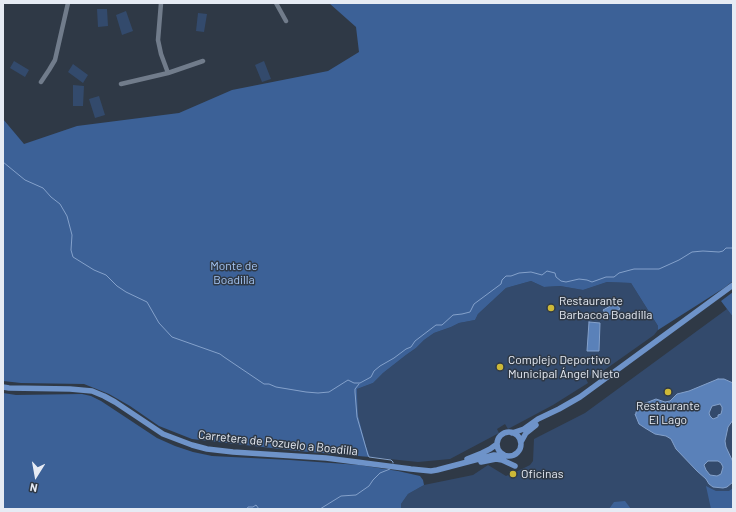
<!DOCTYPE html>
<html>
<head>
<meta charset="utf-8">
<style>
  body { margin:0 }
  #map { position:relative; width:736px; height:512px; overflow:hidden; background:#2f3946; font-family:Barlow,sans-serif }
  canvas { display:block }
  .frame { position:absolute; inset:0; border:4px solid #e6ebf4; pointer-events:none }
  .north { position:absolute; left:16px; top:456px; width:40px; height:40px; -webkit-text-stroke:3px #2f3946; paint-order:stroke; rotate:191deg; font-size:11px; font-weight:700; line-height:16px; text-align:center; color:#e6ebf4 }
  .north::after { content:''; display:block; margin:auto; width:14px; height:18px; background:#e6ebf4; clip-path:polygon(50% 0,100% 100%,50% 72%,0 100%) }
</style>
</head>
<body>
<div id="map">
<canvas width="736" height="512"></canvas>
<div class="frame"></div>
<div class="north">N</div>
</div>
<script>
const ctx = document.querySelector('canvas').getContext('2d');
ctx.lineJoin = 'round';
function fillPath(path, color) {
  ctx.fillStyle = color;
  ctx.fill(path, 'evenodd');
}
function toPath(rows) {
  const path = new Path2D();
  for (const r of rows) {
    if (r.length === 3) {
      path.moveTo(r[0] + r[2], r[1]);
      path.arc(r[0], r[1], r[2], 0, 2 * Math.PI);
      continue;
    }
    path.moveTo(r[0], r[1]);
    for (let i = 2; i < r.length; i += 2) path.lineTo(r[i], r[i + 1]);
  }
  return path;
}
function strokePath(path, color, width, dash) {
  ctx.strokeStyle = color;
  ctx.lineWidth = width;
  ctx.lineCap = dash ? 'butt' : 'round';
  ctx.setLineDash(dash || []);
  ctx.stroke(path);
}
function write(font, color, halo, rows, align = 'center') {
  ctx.font = font + ' Barlow,sans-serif';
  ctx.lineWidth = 3;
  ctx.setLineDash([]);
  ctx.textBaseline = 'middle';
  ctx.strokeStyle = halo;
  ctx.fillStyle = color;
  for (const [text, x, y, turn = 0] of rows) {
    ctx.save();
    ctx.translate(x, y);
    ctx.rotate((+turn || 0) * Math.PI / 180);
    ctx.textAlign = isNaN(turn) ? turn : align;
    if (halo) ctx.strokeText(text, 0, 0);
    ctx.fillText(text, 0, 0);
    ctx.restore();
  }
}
fillPath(toPath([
  [97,9,107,9,108,26,98,27],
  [126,11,133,31,122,35,116,15],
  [198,13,207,14,204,32,196,31],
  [14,61,29,70,25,77,10,68],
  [264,61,271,79,262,82,255,65],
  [73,64,88,75,83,83,68,72],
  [73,85,84,86,83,106,73,106],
  [99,96,105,115,95,118,89,99],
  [531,281,544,287,560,286,583,290,607,282,631,283,658,326,658,330,654,335,596,376,594,372,591,374,590,377,586,379,588,383,553,405,508,429,505,424,497,429,499,433,450,459,418,462,370,457,366,446,358,415,357,389,373,383,383,373,406,355,416,348,424,340,434,333,451,327,459,323,475,320,478,314,506,288],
  [727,309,733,317,733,509,401,509,401,504,408,494,424,485,473,475,488,465,506,476,522,469,530,465,533,461,534,439,585,413]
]), '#334a6c');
fillPath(toPath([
  [329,3,733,3,733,281,724,288,658,330,658,326,631,283,607,282,583,290,560,286,544,287,531,281,506,288,478,314,475,320,459,323,451,327,434,333,424,340,416,348,406,355,383,373,373,383,357,389,358,415,366,446,370,457,298,451,192,439,159,426,130,406,109,394,84,384,21,383,3,381,3,119,24,144,77,126,179,113,232,90,328,71,359,52,356,27],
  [733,292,733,317,721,301],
  [3,393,16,395,82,394,91,396,101,401,157,438,175,446,193,452,212,456,290,460,359,465,398,471,420,476,423,480,424,485,408,494,401,504,401,509,3,509],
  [706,486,716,491,729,491,733,488,733,509,711,509],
  [625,501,631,509,609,509,614,502]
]), '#3c6197');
const water = toPath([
  [616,303,620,309,607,316,603,310,616,303],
  [589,322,600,323,599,351,587,351,589,322],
  [718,379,724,379,733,383,733,420,728,427,725,441,726,447,733,462,733,482,727,487,723,488,713,487,709,484,706,479,697,471,676,449,671,439,666,436,655,434,645,428,639,424,635,414,636,414,636,412,641,405,643,404,656,399,665,402,670,401,677,394,689,391,718,379],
  [720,404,722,407,722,410,721,414,718,415,718,417,713,419,710,416,709,413,712,406,720,404],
  [708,461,718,461,721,463,723,467,721,474,717,476,710,475,706,470,704,465,708,461]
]);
fillPath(water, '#5a81b9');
strokePath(water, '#84a1cb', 1);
strokePath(toPath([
  [3,162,25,180,43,188,51,197,60,204,67,216,72,235,71,250,73,257,94,270,106,275,117,286,126,292,147,302,159,323,172,337,220,354,224,357,264,384,269,384,276,387,306,392,318,393,329,392,348,380,354,383,360,383,371,377,374,371,380,366,394,358,406,349,411,347,415,341,436,325,442,325,453,315,462,314,470,312,474,304,501,284,502,280,506,276,511,276,519,273,531,272,542,275,547,271,555,273,556,277,561,281,566,282,579,279,587,280,592,282,606,277,614,277,619,273,634,269,659,269,679,260,692,252,703,251,719,252,723,251,726,248,733,248],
  [359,384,355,389,355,392,357,417,368,455,369,457,391,460,393,462,393,463],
  [247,509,248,507,253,507,256,505,259,509],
  [320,509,341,496,356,495,369,486,373,480,380,473,390,469]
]), '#84a1cb', 1);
strokePath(toPath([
  [161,3,158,40,161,54,168,73],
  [276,3,286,21],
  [41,82,49,70,55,60,68,3],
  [121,84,168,73,203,61]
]), '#717c8b', 4.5);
strokePath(toPath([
  [3,387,9,388,70,389,92,391,104,396,115,402,163,434,192,445,207,449,233,452,326,458,411,469,431,471,437,470,494,455,506,456],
  [509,444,12],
  [512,433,524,429,538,419,559,409,580,397,733,285],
  [521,442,526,433,536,425],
  [467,459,482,453,490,449,497,444],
  [481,462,496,459,502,460,515,466]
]), '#6e93c9', 5.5);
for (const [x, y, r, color] of [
  [551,308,4,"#cdb938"],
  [500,367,4,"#cdb938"],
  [668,392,4,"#cdb938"],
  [513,474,4,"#cdb938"]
]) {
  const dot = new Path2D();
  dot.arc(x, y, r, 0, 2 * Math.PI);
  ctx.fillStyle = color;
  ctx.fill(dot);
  strokePath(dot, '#2f3946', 1.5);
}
write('12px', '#a5c6f5', '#2f3946', [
  ["Monte de",234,266],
  ["Boadilla",234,280]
]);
write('12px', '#e6ebf4', '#2f3946', [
  ["Restaurante",559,301],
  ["Barbacoa Boadilla",559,315],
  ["Complejo Deportivo",508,360],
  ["Municipal Ángel Nieto",508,374],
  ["Restaurante",668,406,"center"],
  ["El Lago",668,420,"center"],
  ["Oficinas",521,474]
], 'left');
write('12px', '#e6ebf4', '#2f3946', [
  ["Carretera de Pozuelo a Boadilla",278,443,6]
]);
</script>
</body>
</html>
